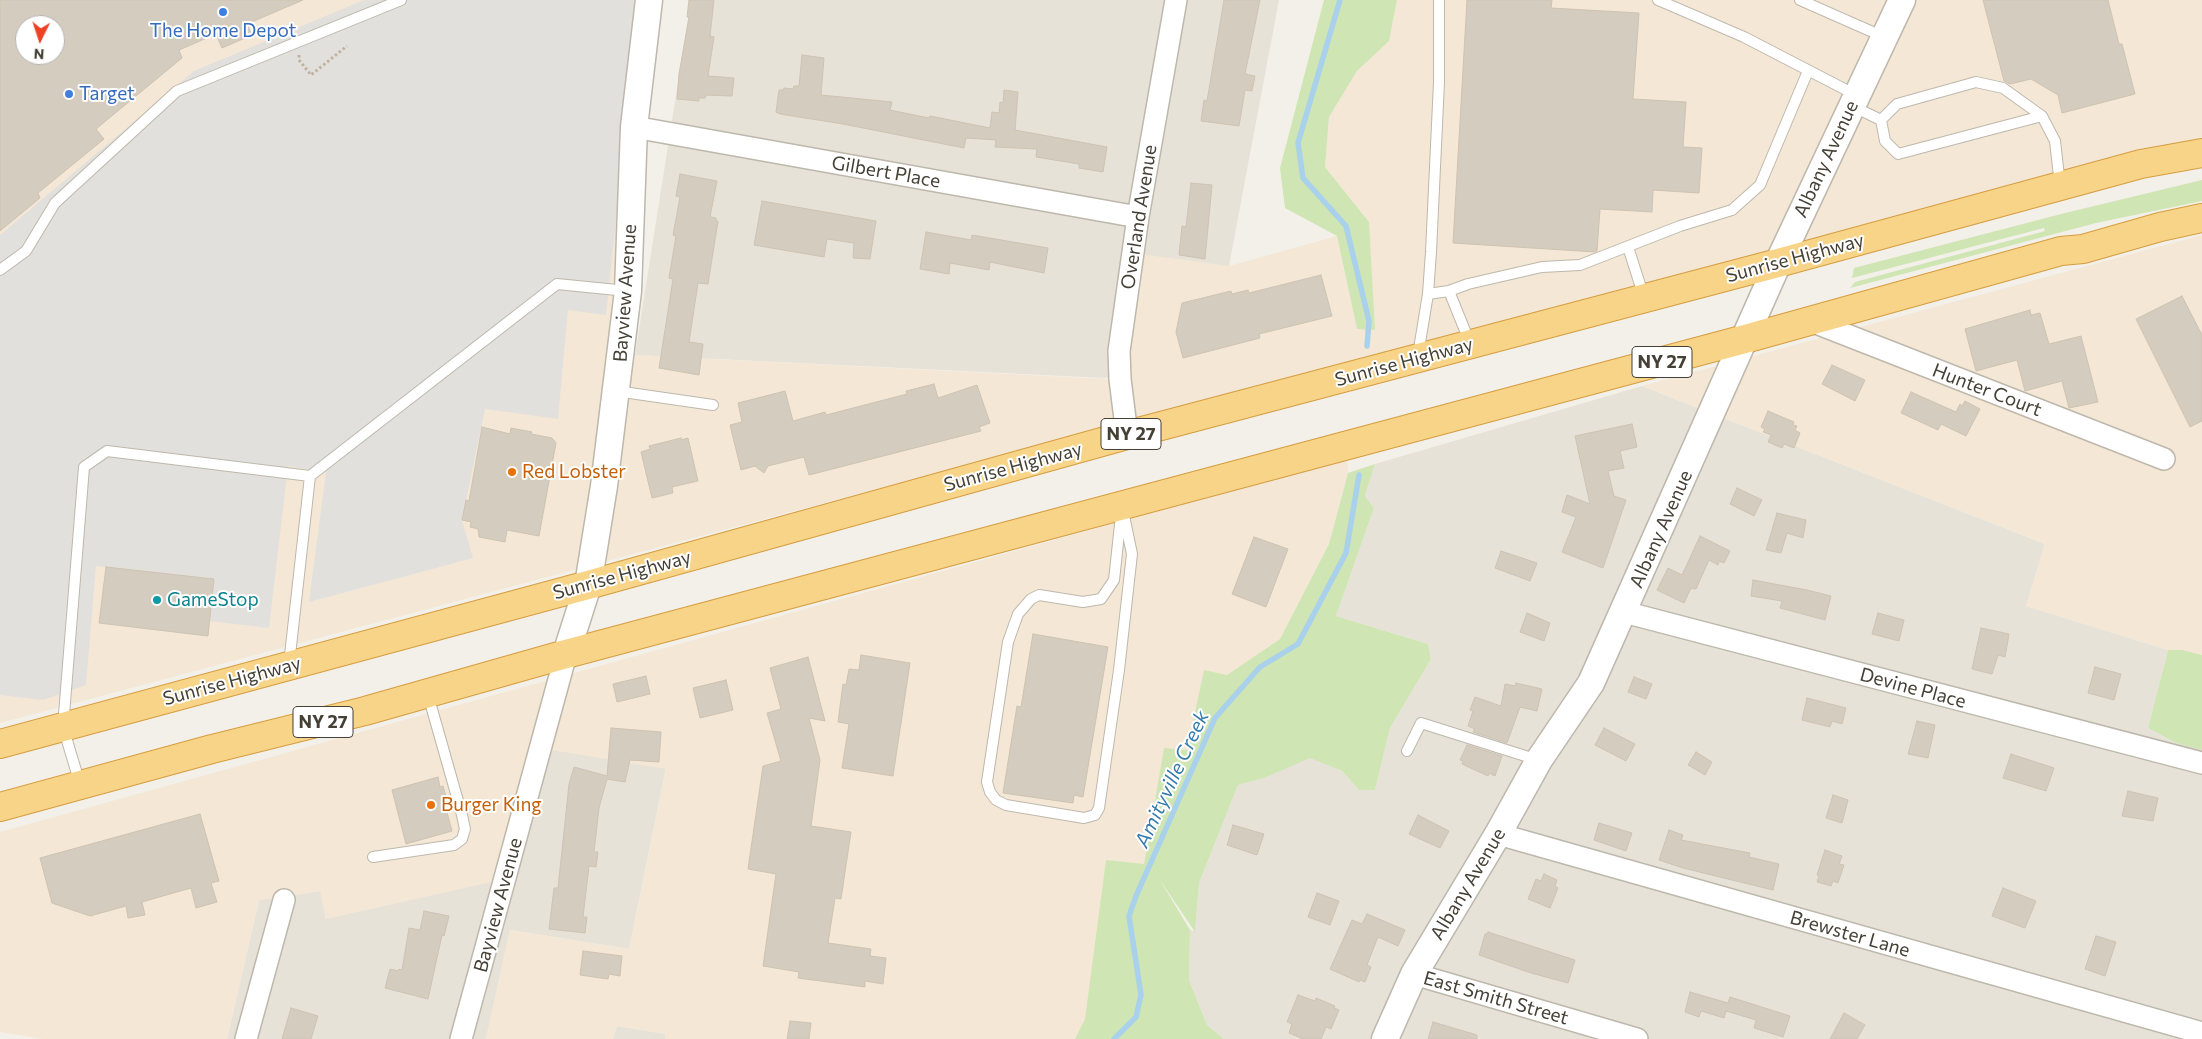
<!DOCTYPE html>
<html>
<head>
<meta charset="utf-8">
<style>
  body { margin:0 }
  #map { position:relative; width:2202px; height:1039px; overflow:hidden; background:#f3f0e9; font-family:Commissioner,sans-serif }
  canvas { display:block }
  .north { position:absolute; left:15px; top:15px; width:50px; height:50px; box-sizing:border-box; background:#fff; border:1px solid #b5b3af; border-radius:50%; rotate:184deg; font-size:14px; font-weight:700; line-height:20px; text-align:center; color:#464137 }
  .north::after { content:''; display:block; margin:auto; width:18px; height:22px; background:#ee4225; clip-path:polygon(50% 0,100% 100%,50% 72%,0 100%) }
</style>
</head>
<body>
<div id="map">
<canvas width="2202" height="1039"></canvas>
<div class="north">N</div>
</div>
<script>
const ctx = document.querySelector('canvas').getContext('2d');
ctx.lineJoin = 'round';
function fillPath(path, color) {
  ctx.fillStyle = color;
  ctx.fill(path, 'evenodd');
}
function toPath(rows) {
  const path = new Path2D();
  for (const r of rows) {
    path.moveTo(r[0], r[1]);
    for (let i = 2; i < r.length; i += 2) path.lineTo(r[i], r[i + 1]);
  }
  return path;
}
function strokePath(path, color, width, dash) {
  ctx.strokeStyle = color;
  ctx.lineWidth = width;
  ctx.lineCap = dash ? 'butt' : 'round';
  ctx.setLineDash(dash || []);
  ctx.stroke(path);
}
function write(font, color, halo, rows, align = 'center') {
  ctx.font = font + ' Commissioner,sans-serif';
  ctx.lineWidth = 4;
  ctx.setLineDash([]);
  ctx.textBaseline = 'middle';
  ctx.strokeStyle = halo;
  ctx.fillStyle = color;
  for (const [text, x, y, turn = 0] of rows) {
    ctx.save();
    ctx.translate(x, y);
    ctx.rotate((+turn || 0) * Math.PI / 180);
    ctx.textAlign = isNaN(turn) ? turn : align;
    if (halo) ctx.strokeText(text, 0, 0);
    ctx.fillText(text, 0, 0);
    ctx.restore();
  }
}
fillPath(toPath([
  [691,0,1279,0,1207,383,635,355],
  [1642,386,2045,544,2026,606,2168,650,2148,728,2176,743,2202,750,2202,1039,1224,1039,1207,1025,1189,980,1190,930,1195,931,1199,883,1238,785,1264,778,1310,757,1342,771,1359,790,1375,790,1390,728,1431,659,1428,644,1336,616,1374,508,1365,496,1375,464],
  [534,746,666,768,629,949,510,930,486,1039,227,1039,259,900,321,891,326,919],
  [617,1026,666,1034,665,1039,613,1039]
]), '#e7e2d7');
fillPath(toPath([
  [0,0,656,0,640,135,635,355,1126,380,1140,254,1229,266,1337,236,1357,329,1369,222,1325,167,1329,117,1357,71,1389,41,1397,0,2202,0,2202,140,1956,201,0,723],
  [25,25,55,25,55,55,25,55],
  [2202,235,2202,655,2182,650,2168,650,2026,606,2045,544,1642,386],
  [1347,459,1348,473,1329,544,1280,639,1227,675,1204,671,1187,750,1164,749,1144,864,1138,863,1085,1019,1075,1039,665,1039,665,1034,617,1026,613,1039,486,1039,510,930,629,949,666,769,534,747,496,881,326,919,320,891,259,900,227,1039,43,1039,0,1032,0,832]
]), '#f4e7d5');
fillPath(toPath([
  [1324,0,1397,0,1389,41,1357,71,1329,117,1325,167,1369,222,1375,330,1357,329,1337,236,1285,208,1280,168],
  [2202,180,2202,201,2096,223,1850,288,1855,282,2045,231,2044,228,1852,278,1854,268,2061,214],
  [1375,464,1365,496,1374,508,1336,616,1428,644,1431,659,1390,728,1375,790,1359,790,1342,771,1310,758,1264,778,1238,785,1199,883,1195,932,1160,880,1190,930,1189,980,1207,1025,1224,1039,1075,1039,1085,1019,1106,860,1144,864,1164,748,1187,750,1204,670,1227,675,1280,639,1329,544,1348,473],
  [2168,650,2182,650,2202,655,2202,750,2176,743,2148,728]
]), '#cfe5b4');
fillPath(toPath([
  [364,0,639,0,606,315,568,310,558,419,485,409,462,520,473,558,309,602,326,472,288,466,269,628,209,621,214,579,96,566,86,685,43,700,0,695,0,235,194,71]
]), '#e2e0dd');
strokePath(toPath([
  [1340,0,1298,143,1303,178,1346,226,1369,321,1367,346],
  [1114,1039,1136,1017,1141,995,1129,916,1136,896,1215,718,1260,667,1298,644,1346,553,1359,475]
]), '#a9d1ec', 5.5);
const building = toPath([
  [0,0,303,0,247,24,252,35,222,48,216,34,179,50,182,58,96,129,104,139,38,193,40,198,0,231,0,0],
  [25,25,55,25,55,55,25,55,25,25],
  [689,0,714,0,710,36,714,37,708,76,734,78,732,96,706,95,705,98,699,98,699,101,677,99,679,74,689,17,687,17,689,0],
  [1224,0,1260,0,1245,74,1255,76,1252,91,1245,90,1239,126,1201,121,1204,100,1207,101,1224,0],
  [1467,0,1552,0,1551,8,1639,13,1633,99,1686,102,1683,147,1702,148,1699,193,1653,190,1652,212,1600,209,1597,251,1595,252,1453,243,1467,0],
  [1983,0,2108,0,2119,44,2122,44,2135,94,2062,113,2058,95,2031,79,2010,84,2004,81,1983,0],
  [802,55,824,58,821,95,892,102,890,110,929,118,930,116,990,128,992,112,999,113,1000,102,1003,103,1004,90,1018,92,1015,130,1107,147,1103,172,1079,168,1079,164,1036,157,1037,149,995,147,996,140,966,138,964,148,843,124,780,114,776,112,779,90,783,90,784,88,793,89,794,86,799,86,802,55],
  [680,174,717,181,710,217,716,218,716,221,718,221,708,284,698,283,689,342,703,344,699,375,659,368,673,279,669,278,676,236,673,235,680,197,676,196,680,174],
  [1191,183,1212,185,1205,259,1179,255,1182,226,1186,227,1191,183],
  [762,201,876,221,870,259,853,258,854,243,827,239,824,257,754,245,762,201],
  [926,232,971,240,972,235,1048,248,1044,273,990,262,989,270,950,263,949,274,920,269,926,232],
  [1321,275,1332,316,1259,334,1260,338,1183,358,1176,332,1182,303,1231,291,1232,294,1248,290,1249,293,1321,275],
  [2182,296,2202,335,2202,421,2190,427,2136,319,2182,296],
  [2030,310,2031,315,2040,313,2049,344,2081,336,2098,402,2069,408,2062,381,2025,391,2017,360,1976,371,1965,329,2030,310],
  [1832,365,1865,380,1855,401,1822,384,1832,365],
  [934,384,938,398,977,385,990,423,979,427,981,431,809,475,804,457,768,466,764,473,755,466,741,470,730,425,742,422,738,403,785,391,793,421,825,412,826,415,907,394,906,391,934,384],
  [1911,392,1956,412,1960,404,1962,406,1965,401,1980,409,1966,436,1941,424,1938,430,1901,413,1911,392],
  [1768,411,1794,422,1793,425,1797,426,1795,430,1800,433,1794,448,1784,444,1782,448,1768,442,1771,435,1763,432,1765,429,1761,427,1768,411],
  [1632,424,1637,447,1620,451,1624,468,1608,471,1614,496,1626,500,1603,568,1562,552,1576,517,1562,512,1567,495,1590,504,1575,436,1632,424],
  [482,427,510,434,511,428,532,432,531,434,552,438,556,443,539,536,507,530,505,542,479,537,478,529,470,527,471,522,462,520,466,500,469,501,482,427],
  [681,438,681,440,688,438,698,481,672,487,673,493,652,498,641,452,650,449,649,446,681,438],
  [1737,488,1762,500,1754,516,1730,504,1737,488],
  [1777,513,1806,520,1803,538,1787,533,1781,553,1766,550,1777,513],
  [1700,536,1730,551,1724,563,1719,561,1718,565,1709,560,1696,589,1691,588,1684,603,1657,590,1668,568,1682,575,1700,536],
  [1254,537,1288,549,1266,607,1232,594,1254,537],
  [1501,551,1537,563,1530,581,1495,568,1501,551],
  [106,567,214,579,208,636,99,623,106,567],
  [1753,580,1807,590,1831,596,1825,620,1780,608,1782,601,1751,596,1753,580],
  [1527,613,1550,623,1544,641,1520,632,1527,613],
  [1878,613,1904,620,1899,641,1872,634,1878,613],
  [1981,628,2009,634,2005,657,1998,655,1992,674,1972,669,1981,628],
  [1033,634,1108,647,1083,797,1074,795,1073,803,1003,793,1017,706,1021,707,1033,634],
  [861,655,910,663,893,776,842,768,849,724,838,722,843,684,846,685,849,669,859,670,861,655],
  [808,657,825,721,809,718,820,760,811,826,851,832,841,899,835,898,828,943,871,949,870,956,886,958,883,984,865,981,865,987,798,978,799,972,763,966,776,874,748,869,763,766,781,761,767,713,781,709,770,668,808,657],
  [2095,667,2121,674,2114,700,2088,693,2095,667],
  [646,676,650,694,617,702,613,684,646,676],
  [1634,677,1652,684,1646,699,1628,692,1634,677],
  [726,680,733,710,700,718,693,688,726,680],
  [1516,683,1542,689,1537,711,1520,707,1507,743,1473,732,1475,729,1468,726,1473,711,1470,710,1475,697,1501,706,1505,684,1515,686,1516,683],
  [1807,698,1846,708,1842,724,1832,721,1830,727,1802,720,1807,698],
  [1917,721,1935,725,1928,758,1908,754,1917,721],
  [611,728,661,732,659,762,630,760,625,782,607,779,599,808,594,852,598,852,596,867,589,866,583,917,587,917,585,933,549,929,554,888,558,888,569,784,574,767,607,776,611,728],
  [1604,728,1635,744,1626,761,1595,745,1604,728],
  [1467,745,1502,756,1495,776,1489,773,1488,776,1462,764,1463,761,1460,760,1467,745],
  [1696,752,1712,762,1705,775,1688,765,1696,752],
  [2011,754,2054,768,2046,791,2003,778,2011,754],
  [438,777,440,787,443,786,448,804,445,805,452,831,406,844,392,790,438,777],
  [2128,791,2158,798,2153,821,2122,816,2128,791],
  [1833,795,1848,800,1842,823,1826,818,1833,795],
  [200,814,219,881,211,883,217,902,196,908,191,888,142,902,145,915,128,918,126,906,90,916,52,903,40,858,200,814],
  [1418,815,1449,831,1440,848,1409,834,1418,815],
  [1599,823,1632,833,1626,851,1594,840,1599,823],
  [1233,825,1264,834,1257,855,1227,845,1233,825],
  [1669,830,1683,835,1681,840,1750,853,1749,857,1779,864,1773,890,1683,868,1659,860,1669,830],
  [1825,850,1842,856,1839,864,1844,865,1838,883,1833,881,1831,886,1817,882,1819,876,1817,875,1825,850],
  [1544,874,1557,880,1555,886,1558,888,1550,908,1528,899,1536,879,1541,881,1544,874],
  [2003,888,2036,901,2025,928,1992,916,2003,888],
  [1317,893,1339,901,1330,925,1308,917,1317,893],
  [424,911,449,916,444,936,442,935,428,999,385,988,390,969,398,971,399,969,402,970,409,928,420,930,424,911],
  [1367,914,1405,930,1398,946,1378,937,1367,965,1371,967,1365,982,1360,980,1359,982,1330,969,1352,920,1362,924,1367,914],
  [1488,932,1575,960,1568,983,1531,973,1479,955,1485,934,1487,934,1488,932],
  [2096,936,2116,942,2105,976,2085,969,2096,936],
  [583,951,622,956,620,976,609,974,608,979,580,975,583,951],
  [1690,992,1728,1003,1730,997,1790,1016,1783,1037,1754,1028,1756,1020,1726,1011,1724,1018,1701,1011,1699,1017,1685,1012,1690,992],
  [1298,995,1315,1001,1316,998,1335,1006,1334,1008,1339,1010,1331,1029,1326,1027,1321,1039,1303,1039,1289,1033,1292,1024,1287,1022,1298,995],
  [291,1008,318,1016,311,1039,282,1039,291,1008],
  [1844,1013,1865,1025,1857,1039,1830,1039,1844,1013],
  [790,1021,811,1023,809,1039,787,1039,790,1021],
  [1433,1022,1477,1035,1477,1039,1428,1039,1433,1022]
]);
fillPath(building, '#d4ccbf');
strokePath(building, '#cfc3b2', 1);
const service = toPath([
  [1658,0,1744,37,1856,95],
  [1800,0,1884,37],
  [1852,106,1881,120,1897,104,1976,82,2003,88,2042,116,2055,141,2060,185],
  [1881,120,1885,141,1898,154,2042,116],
  [1628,247,1644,297],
  [0,270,26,251,55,203,177,91,401,0],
  [1428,294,1449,291],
  [1470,343,1449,291,1468,284,1542,267,1580,265,1680,226,1732,210,1760,185,1808,71],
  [1418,355,1428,294,1431,252,1439,82,1439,0],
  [616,391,713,405],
  [1122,506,1132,554,1119,670,1099,808,1095,815,1084,818,1006,805,996,800,990,792,987,782,1008,642,1018,614,1031,599,1039,595,1083,602,1101,599,1114,580,1122,506],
  [289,664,310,476],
  [1407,751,1421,723,1538,760],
  [80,784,63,727,84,467,107,451,310,476,557,284,627,291],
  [373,857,454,845,462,839,465,829,462,815,428,695]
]);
const minor = toPath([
  [634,127,1138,217],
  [1811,321,2164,459],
  [1127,435,1120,379,1119,351,1138,217,1176,0],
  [1624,612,2202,763],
  [1498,834,2202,1033],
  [1414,974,1637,1039],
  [246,1039,284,900],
  [461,1039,566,654]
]);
const tertiary = toPath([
  [566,654,588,585,604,486,628,291,634,127,649,0],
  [1385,1039,1414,974,1498,834,1539,760,1591,683,1778,263,1902,0]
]);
const trunk = toPath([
  [0,744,588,585,1127,435,1778,263,2141,164,2202,153],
  [0,807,212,749,365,711,566,654,1745,339,2061,251,2083,249,2160,227,2202,218]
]);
strokePath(service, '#beb8ac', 12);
strokePath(minor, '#beb8ac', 24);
strokePath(tertiary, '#beb8ac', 29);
strokePath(trunk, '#d59d41', 30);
strokePath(toPath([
  [299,55,299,60,311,75,347,46]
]), '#bfb39e', 3, [2.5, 2.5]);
strokePath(service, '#fff', 10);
strokePath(minor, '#fff', 21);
strokePath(tertiary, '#fff', 26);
strokePath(trunk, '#f7d487', 28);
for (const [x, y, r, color] of [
  [223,12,5,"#3f7fe0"],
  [69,94,5,"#3f7fe0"],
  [512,472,5,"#e8710a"],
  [157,600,5,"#0f9aa8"],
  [431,805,5,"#e8710a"]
]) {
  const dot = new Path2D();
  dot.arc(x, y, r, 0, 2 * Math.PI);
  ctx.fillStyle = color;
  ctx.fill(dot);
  strokePath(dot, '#fff', 2);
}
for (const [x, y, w] of [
  [1662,362,60],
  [1131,434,60],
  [323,722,60]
]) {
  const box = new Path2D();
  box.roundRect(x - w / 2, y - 15.5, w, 31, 4);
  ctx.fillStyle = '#fff';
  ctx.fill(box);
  strokePath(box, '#464137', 1);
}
write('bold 18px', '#464137', null, [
  ["NY 27",1662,362],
  ["NY 27",1131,434],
  ["NY 27",323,722]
]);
write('19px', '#366cbe', '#fff', [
  ["The Home Depot",223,31],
  ["Target",79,94,"left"]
]);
write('19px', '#464137', '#fff', [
  ["Albany Avenue",1826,159,-65],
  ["Gilbert Place",886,172,10],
  ["Overland Avenue",1139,217,-81],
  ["Sunrise Highway",1795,258,-15],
  ["Bayview Avenue",625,293,-86],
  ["Sunrise Highway",1404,362,-15],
  ["Hunter Court",1987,390,21],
  ["Sunrise Highway",1013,467,-15],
  ["Albany Avenue",1661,529,-66],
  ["Sunrise Highway",622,575,-15],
  ["Sunrise Highway",232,681,-15],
  ["Devine Place",1913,688,15],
  ["Albany Avenue",1468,884,-59],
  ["Bayview Avenue",498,905,-75],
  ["Brewster Lane",1850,934,16],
  ["East Smith Street",1496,998,16]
]);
write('19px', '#c56008', '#fff', [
  ["Red Lobster",522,472],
  ["Burger King",441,805]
], 'left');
write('19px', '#0d838f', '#fff', [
  ["GameStop",167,600]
], 'left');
write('italic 20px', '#367bad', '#fff', [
  ["Amityville Creek",1172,779,-65]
]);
</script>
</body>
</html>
